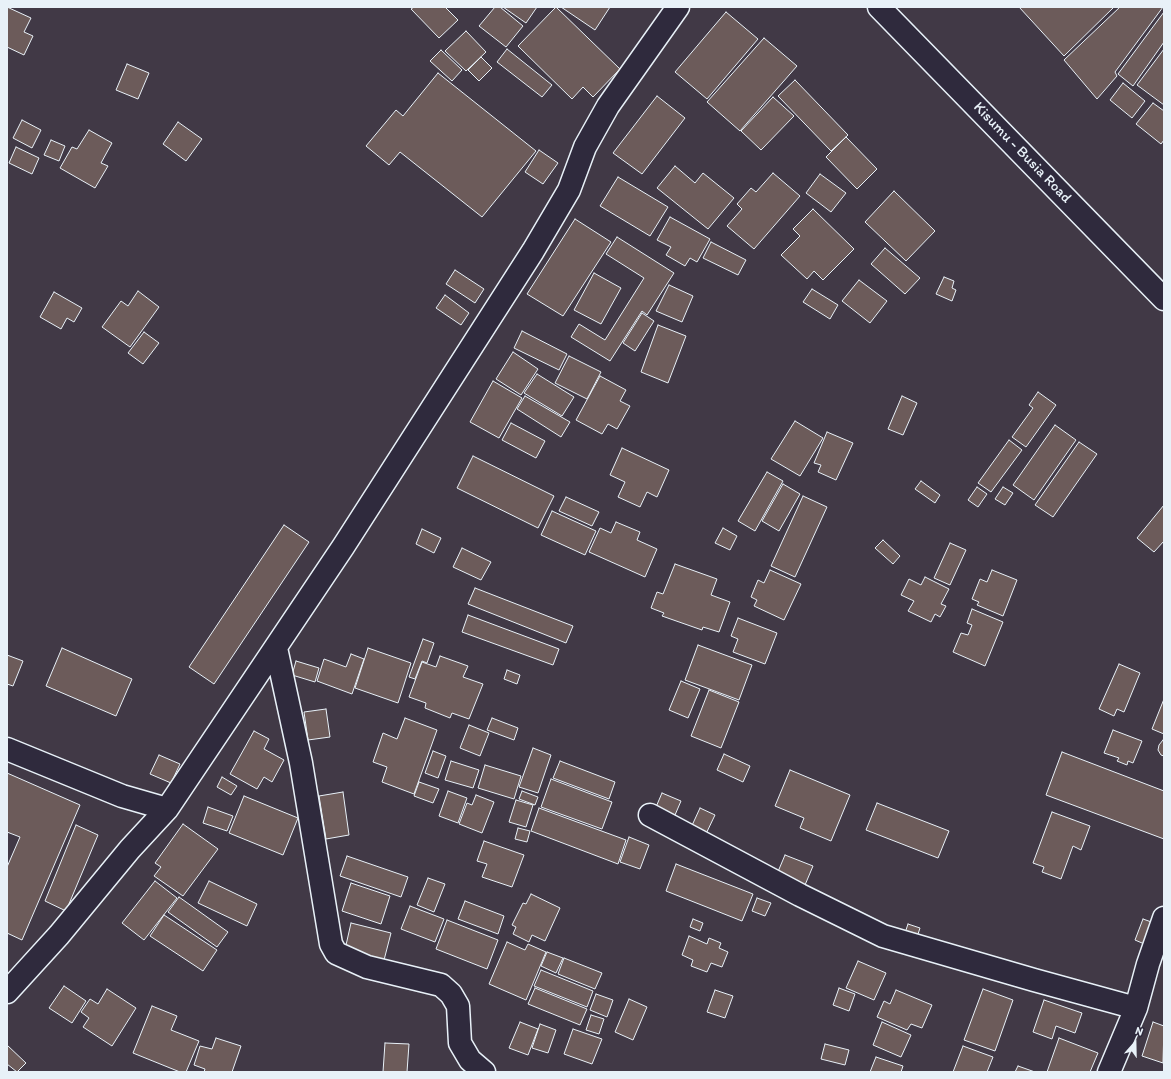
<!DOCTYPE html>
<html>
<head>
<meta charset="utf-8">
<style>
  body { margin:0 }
  #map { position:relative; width:1171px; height:1079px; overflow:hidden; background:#413946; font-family:Itim,sans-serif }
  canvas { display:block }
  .frame { position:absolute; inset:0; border:8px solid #e8f1f8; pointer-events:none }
  .north { position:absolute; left:1115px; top:1023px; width:40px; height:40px; -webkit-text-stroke:3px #2f2a3d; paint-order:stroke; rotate:20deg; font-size:11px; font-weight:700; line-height:16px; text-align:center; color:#e8f1f8 }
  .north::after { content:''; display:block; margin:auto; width:14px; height:18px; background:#e8f1f8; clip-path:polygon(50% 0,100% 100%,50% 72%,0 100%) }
</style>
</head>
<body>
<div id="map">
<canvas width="1171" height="1079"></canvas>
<div class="frame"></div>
<div class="north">N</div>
</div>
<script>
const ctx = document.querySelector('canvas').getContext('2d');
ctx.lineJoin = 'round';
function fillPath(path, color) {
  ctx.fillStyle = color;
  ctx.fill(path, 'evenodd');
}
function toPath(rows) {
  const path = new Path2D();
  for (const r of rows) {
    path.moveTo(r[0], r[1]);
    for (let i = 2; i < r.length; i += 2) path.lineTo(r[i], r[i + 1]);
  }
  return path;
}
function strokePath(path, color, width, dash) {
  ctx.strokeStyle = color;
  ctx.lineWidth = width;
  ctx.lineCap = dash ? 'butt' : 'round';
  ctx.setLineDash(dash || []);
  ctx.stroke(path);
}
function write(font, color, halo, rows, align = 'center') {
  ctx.font = font + ' Itim,sans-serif';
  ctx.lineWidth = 3.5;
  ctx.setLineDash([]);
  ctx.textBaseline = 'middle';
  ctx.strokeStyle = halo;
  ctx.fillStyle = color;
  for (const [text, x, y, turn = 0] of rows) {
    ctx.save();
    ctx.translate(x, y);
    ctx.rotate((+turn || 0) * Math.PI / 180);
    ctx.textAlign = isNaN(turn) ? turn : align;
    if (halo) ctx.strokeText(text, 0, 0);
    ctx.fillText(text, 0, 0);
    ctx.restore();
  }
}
const building = toPath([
  [7,7,31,18,24,32,33,36,24,55,7,47,7,7],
  [414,7,445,7,458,20,439,38,411,9,414,7],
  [495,7,500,7,523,26,506,47,479,26,495,7],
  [503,7,537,7,526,23,503,7],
  [556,7,620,69,593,97,583,87,572,99,518,46,556,7],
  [561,7,610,7,595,30,561,7],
  [1019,7,1114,7,1064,56,1019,7],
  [1120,7,1163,7,1115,72,1117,76,1097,99,1064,60,1120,7],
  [726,12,758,39,707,99,675,72,726,12],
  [1164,12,1164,42,1133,86,1118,74,1164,12],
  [466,31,486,52,466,71,445,51,466,31],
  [764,38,797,66,740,131,707,102,764,38],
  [507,49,552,85,542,97,497,62,507,49],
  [1164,49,1164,105,1137,85,1164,49],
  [441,50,462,70,452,81,430,61,441,50],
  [481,57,492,68,479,81,468,70,481,57],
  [127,64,149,73,138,99,116,90,127,64],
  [438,73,536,151,482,217,400,152,389,165,366,146,396,110,403,116,438,73],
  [795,80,848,135,831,151,778,96,795,80],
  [1123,83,1145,101,1132,118,1110,100,1123,83],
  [657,96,685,118,642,174,613,153,657,96],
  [773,97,794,116,761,150,741,131,773,97],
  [1153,103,1164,111,1164,140,1161,144,1136,124,1153,103],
  [22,120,41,130,32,148,13,138,22,120],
  [178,122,202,139,186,161,163,144,178,122],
  [89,130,112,143,101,163,108,166,95,188,60,168,72,147,77,149,89,130],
  [846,137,877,169,857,189,826,157,846,137],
  [51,140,65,146,59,161,44,155,51,140],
  [16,147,39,158,32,174,9,163,16,147],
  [539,150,558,163,543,184,525,172,539,150],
  [675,166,695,183,703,173,734,198,708,229,657,188,675,166],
  [773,173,800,196,754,249,727,226,742,209,737,204,751,188,756,192,773,173],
  [820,174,846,193,831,212,806,193,820,174],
  [618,177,668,207,650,236,600,206,618,177],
  [894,191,935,231,906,261,865,222,894,191],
  [813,209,854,249,823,280,814,271,807,279,781,255,800,236,793,229,813,209],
  [670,217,710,239,697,262,690,258,685,266,666,255,671,247,657,240,670,217],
  [575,219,611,242,563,316,527,294,575,219],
  [617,237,674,273,647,315,642,311,610,361,571,337,579,324,605,340,644,278,606,254,617,237],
  [711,242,746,260,738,275,703,258,711,242],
  [885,248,920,278,905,294,871,264,885,248],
  [455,270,484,289,475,303,446,284,455,270],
  [594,273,621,288,601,324,574,310,594,273],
  [944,277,954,281,952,288,956,290,952,301,936,294,944,277],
  [859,280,887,301,870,323,842,301,859,280],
  [669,285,693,296,682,322,656,311,669,285],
  [812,289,838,305,830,319,803,302,812,289],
  [138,291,159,307,130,347,102,327,121,301,128,306,138,291],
  [54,292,82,308,74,322,67,318,61,329,40,317,54,292],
  [445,295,469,313,461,325,436,308,445,295],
  [642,313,654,321,635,351,623,343,642,313],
  [658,325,686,336,668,383,641,372,658,325],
  [522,331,567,354,559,370,514,348,522,331],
  [144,332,159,343,143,364,128,353,144,332],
  [513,352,538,369,521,395,496,379,513,352],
  [569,356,601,372,587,399,555,383,569,356],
  [537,374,574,397,562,416,524,393,537,374],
  [600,376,626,390,620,401,630,406,617,429,608,424,602,434,576,420,600,376],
  [493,381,522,398,499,438,470,422,493,381],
  [1038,392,1056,405,1026,447,1012,437,1033,408,1029,405,1038,392],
  [525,396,570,422,561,437,517,409,525,396],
  [902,396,917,403,903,435,888,429,902,396],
  [795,421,823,438,800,476,771,459,795,421],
  [511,423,545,441,536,458,502,440,511,423],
  [1055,425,1076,440,1034,500,1013,485,1055,425],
  [827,432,853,443,836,480,818,472,821,465,814,463,827,432],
  [1009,440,1022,450,991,492,978,483,1009,440],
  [1079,442,1097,454,1053,517,1035,505,1079,442],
  [622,448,669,470,657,497,647,492,640,507,618,497,625,482,610,475,622,448],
  [473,456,554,496,538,528,457,488,473,456],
  [767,472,783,481,755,531,738,521,767,472],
  [921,481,940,495,935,503,915,489,921,481],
  [783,484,800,494,779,531,762,521,783,484],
  [977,487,987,494,978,507,968,500,977,487],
  [1003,487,1013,493,1005,505,995,499,1003,487],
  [803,496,827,507,795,577,771,566,803,496],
  [566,497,599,512,592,526,559,511,566,497],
  [1164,505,1164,541,1154,552,1137,538,1164,505],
  [552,511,596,531,585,555,541,535,552,511],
  [616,522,640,532,637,540,657,549,645,577,589,552,600,528,611,533,616,522],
  [284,525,309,542,214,684,189,667,284,525],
  [723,528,737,536,730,550,715,543,723,528],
  [422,529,441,538,434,553,416,544,422,529],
  [883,540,900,556,893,564,875,548,883,540],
  [950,543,966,550,950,585,934,578,950,543],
  [462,548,491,562,481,580,453,567,462,548],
  [675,564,717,579,711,595,730,602,719,632,703,627,702,630,662,616,664,613,651,608,657,592,663,594,675,564],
  [770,570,801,584,784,620,754,606,757,600,751,597,758,580,764,583,770,570],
  [992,570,1017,580,1003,616,977,605,979,602,972,599,980,579,987,582,992,570],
  [925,577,949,589,941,604,946,606,940,617,935,614,931,622,908,611,914,601,901,595,909,579,921,585,925,577],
  [475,588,573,626,566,643,468,604,475,588],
  [972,609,1003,622,985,666,953,652,961,633,968,635,972,625,967,623,972,609],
  [468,615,559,649,553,665,462,632,468,615],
  [738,618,777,633,765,664,733,652,738,639,731,636,738,618],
  [423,639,434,643,427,663,422,661,415,679,409,677,423,639],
  [698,645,752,665,739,700,685,680,698,645],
  [62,648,132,679,116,716,46,686,62,648],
  [368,648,411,663,398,703,355,688,368,648],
  [351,654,364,659,352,694,317,681,324,659,346,667,351,654],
  [7,655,23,661,13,686,7,684,7,655],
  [440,656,468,666,463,677,483,684,469,719,452,713,450,718,425,708,426,703,409,697,422,662,436,667,440,656],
  [296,661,319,668,315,682,292,675,296,661],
  [1119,664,1140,673,1124,712,1117,709,1114,716,1099,709,1119,664],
  [507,670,520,675,517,684,504,679,507,670],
  [681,681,700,689,688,718,669,710,681,681],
  [709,690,739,702,721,748,691,736,709,690],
  [1164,699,1164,734,1152,729,1164,699],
  [326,709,330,737,308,740,304,712,326,709],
  [405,718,437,730,414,794,382,782,387,767,373,762,383,733,397,739,405,718],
  [492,718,518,728,514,740,487,730,492,718],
  [469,725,489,733,480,756,460,748,469,725],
  [1113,730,1142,741,1133,763,1128,761,1127,765,1117,761,1119,758,1104,753,1113,730],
  [254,731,269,739,264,749,284,760,272,782,264,777,257,789,230,774,254,731],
  [1163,740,1164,740,1164,756,1161,755,1158,750,1159,745,1163,740],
  [533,748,551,755,538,793,519,787,533,748],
  [433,751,446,756,438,778,425,773,433,751],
  [1062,752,1164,791,1164,839,1046,795,1062,752],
  [724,754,750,766,743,782,717,770,724,754],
  [159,755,180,764,171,783,150,774,159,755],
  [451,761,479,770,473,788,445,780,451,761],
  [560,761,615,782,609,799,553,778,560,761],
  [485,765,521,776,514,799,478,788,485,765],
  [790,770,850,795,831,841,800,828,804,818,775,806,790,770],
  [7,773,80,805,22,940,7,933,7,867,20,837,7,832,7,773],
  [222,777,237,786,231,795,217,787,222,777],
  [551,779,612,802,602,829,541,807,551,779],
  [419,782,439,789,433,803,414,796,419,782],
  [448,791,467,798,458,823,439,816,448,791],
  [522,791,538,797,535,805,519,799,522,791],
  [343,792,349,835,326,839,319,796,343,792],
  [662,793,681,801,675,815,656,807,662,793],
  [476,795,494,802,482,833,459,824,467,803,472,805,476,795],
  [244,796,298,818,283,855,229,833,244,796],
  [516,800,533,805,526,827,509,822,516,800],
  [877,803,949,831,938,858,866,830,877,803],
  [208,807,233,816,227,831,203,823,208,807],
  [539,808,626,840,618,864,531,831,539,808],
  [700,808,715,815,704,838,689,832,700,808],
  [1052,812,1090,826,1081,850,1073,846,1061,879,1042,872,1044,867,1033,863,1052,812],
  [183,824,218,849,183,896,154,876,161,867,155,863,183,824],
  [76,825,98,835,66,911,45,901,76,825],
  [518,828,530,831,527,842,515,839,518,828],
  [629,837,649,845,640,869,620,862,629,837],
  [484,841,524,855,512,887,482,877,487,864,477,861,484,841],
  [785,855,813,866,805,885,777,874,785,855],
  [347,856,408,877,401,897,340,876,347,856],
  [676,864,753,894,742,921,666,891,676,864],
  [428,878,445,884,434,912,417,905,428,878],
  [155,881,177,898,144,940,122,923,155,881],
  [209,881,257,904,247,926,198,903,209,881],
  [351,883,390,896,381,924,342,911,351,883],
  [531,894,560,908,545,941,532,935,529,942,513,934,516,927,512,925,523,903,526,904,531,894],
  [179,897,228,932,217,947,168,912,179,897],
  [757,898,771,903,765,916,752,911,757,898],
  [465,901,504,916,498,934,458,919,465,901],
  [410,906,444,919,435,942,401,929,410,906],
  [164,915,217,950,203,971,150,936,164,915],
  [693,919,703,923,700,931,690,927,693,919],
  [1143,919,1157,924,1149,946,1135,940,1143,919],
  [447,920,498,940,487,969,436,949,447,920],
  [351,923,391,933,383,964,344,954,351,923],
  [908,924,920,928,917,937,905,933,908,924],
  [689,936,707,944,709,938,721,943,719,948,728,952,722,967,711,963,707,972,691,966,693,960,682,955,689,936],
  [507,942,525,950,528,944,546,952,526,1000,489,984,507,942],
  [547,952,563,958,556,973,541,966,547,952],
  [564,958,602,973,595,989,558,974,564,958],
  [858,961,886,973,874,1000,846,988,858,961],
  [541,970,593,991,587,1007,534,986,541,970],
  [64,986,86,1001,72,1023,49,1008,64,986],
  [535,988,587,1009,580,1025,528,1004,535,988],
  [839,988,855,994,849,1011,833,1005,839,988],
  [107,989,136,1008,112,1046,83,1027,89,1018,81,1012,90,999,98,1004,107,989],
  [983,989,1013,1000,995,1051,964,1040,983,989],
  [715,990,733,996,725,1018,707,1012,715,990],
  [896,990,932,1005,922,1028,911,1024,907,1030,877,1017,884,1001,890,1004,896,990],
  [596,994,613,1000,607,1017,590,1010,596,994],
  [629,999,647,1007,633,1040,615,1032,629,999],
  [1044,1000,1082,1013,1075,1033,1056,1026,1052,1039,1033,1032,1044,1000],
  [152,1006,177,1016,171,1030,199,1041,186,1072,180,1072,133,1053,152,1006],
  [591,1015,604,1019,599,1034,586,1030,591,1015],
  [520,1022,538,1029,528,1055,509,1048,520,1022],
  [882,1022,911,1035,901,1057,873,1045,882,1022],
  [1153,1022,1164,1026,1163,1063,1142,1056,1153,1022],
  [540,1024,556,1030,548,1053,532,1048,540,1024],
  [573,1029,602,1039,592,1064,564,1054,573,1029],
  [216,1038,241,1046,232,1072,204,1072,205,1069,194,1065,200,1046,212,1049,216,1038],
  [1059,1038,1098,1053,1090,1072,1047,1072,1059,1038],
  [385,1043,409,1044,407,1072,383,1072,385,1043],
  [825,1044,849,1050,845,1065,821,1059,825,1044],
  [7,1045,26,1063,17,1072,7,1064,7,1045],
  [963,1046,993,1057,987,1072,953,1072,963,1046],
  [876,1057,903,1066,901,1072,870,1072,876,1057],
  [1018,1066,1035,1072,1015,1072,1018,1066]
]);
fillPath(building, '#6c5b5a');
strokePath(building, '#e8f1f8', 1);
const minor = toPath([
  [276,648,301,763,331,944,336,953,367,967,441,985,451,994,458,1006,460,1043,470,1060,484,1072],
  [7,749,122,796,167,809],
  [650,815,800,895,883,936,1034,980,1136,1008],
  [7,992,59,935,130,849,167,809,343,547,533,251,569,190,585,147,608,106,678,7],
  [1109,1072,1136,1008,1148,964,1164,918]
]);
const highway = toPath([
  [879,7,1164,299]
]);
strokePath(minor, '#e8f1f8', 25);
strokePath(highway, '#e8f1f8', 25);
strokePath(minor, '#2f2a3d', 22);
strokePath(highway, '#2f2a3d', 22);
write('15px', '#e8f1f8', '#2f2a3d', [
  ["Kisumu - Busia Road",1022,153,46]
]);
</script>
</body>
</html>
